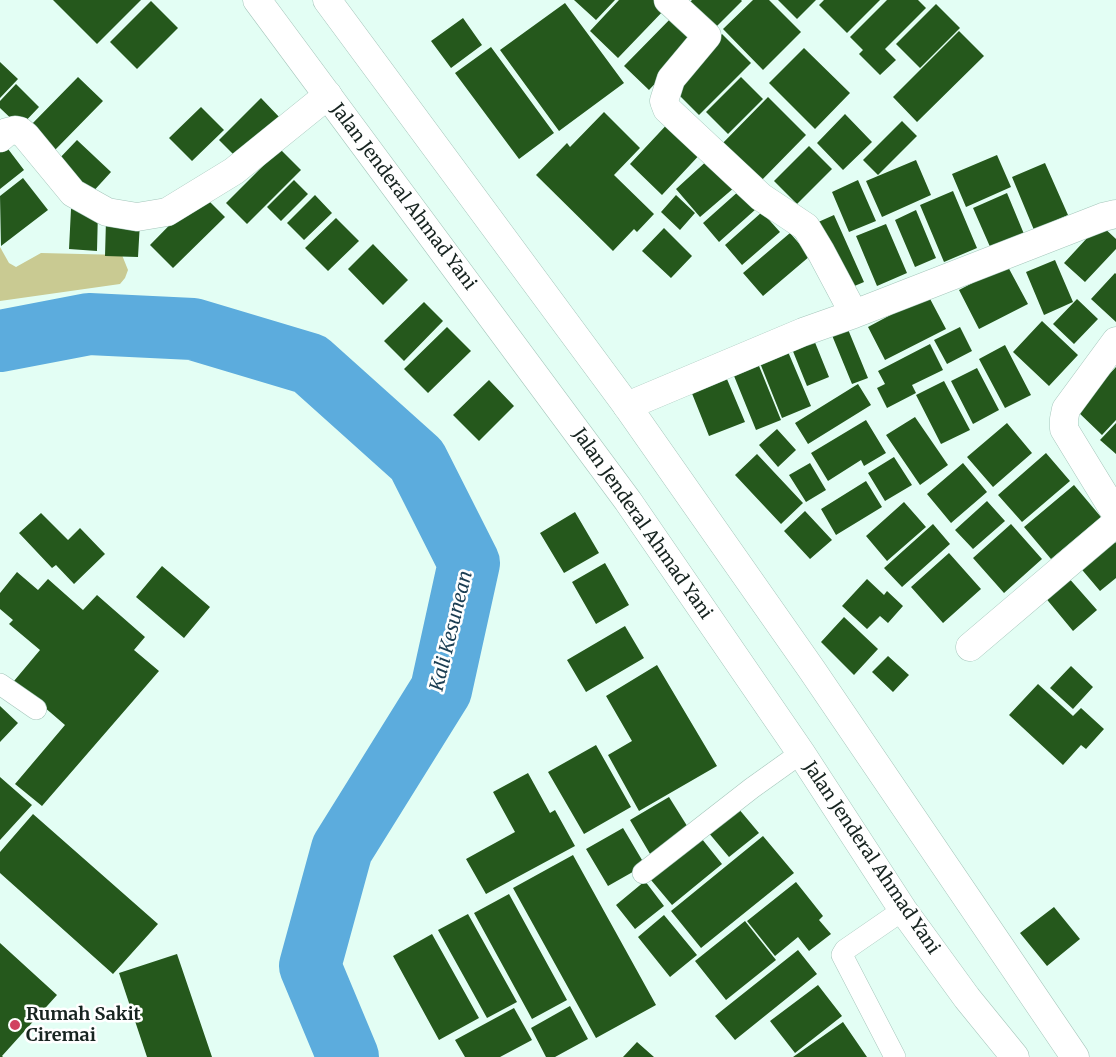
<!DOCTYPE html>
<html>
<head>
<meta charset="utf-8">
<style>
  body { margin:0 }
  canvas { display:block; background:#e3fef4 }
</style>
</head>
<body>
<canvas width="1116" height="1057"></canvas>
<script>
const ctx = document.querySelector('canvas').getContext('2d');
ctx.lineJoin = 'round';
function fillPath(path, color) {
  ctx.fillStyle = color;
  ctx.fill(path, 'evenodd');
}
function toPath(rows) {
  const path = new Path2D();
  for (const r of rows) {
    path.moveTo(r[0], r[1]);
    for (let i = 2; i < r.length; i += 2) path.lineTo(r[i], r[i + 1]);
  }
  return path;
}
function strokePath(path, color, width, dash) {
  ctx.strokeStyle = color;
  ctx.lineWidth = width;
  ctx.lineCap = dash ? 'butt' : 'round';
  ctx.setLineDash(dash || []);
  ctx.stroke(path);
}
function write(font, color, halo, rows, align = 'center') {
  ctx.font = font + ' Merriweather,serif';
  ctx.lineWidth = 5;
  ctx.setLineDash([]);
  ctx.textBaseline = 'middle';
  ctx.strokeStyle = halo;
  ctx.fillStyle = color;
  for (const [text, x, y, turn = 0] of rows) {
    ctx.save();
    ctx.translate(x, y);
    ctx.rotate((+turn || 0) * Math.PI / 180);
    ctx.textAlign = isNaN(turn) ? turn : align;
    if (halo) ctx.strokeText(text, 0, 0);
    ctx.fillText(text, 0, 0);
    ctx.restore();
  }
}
fillPath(toPath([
  [0,247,9,263,16,267,41,253,122,255,128,270,125,278,120,284,0,301]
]), '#c9ca92');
strokePath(toPath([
  [0,341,89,324,193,329,310,364,417,460,469,563,441,690,342,849,310,966,348,1057]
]), '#5cacdd', 62);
fillPath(toPath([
  [53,0,141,0,97,44],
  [574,0,615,0,596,20],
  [619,0,660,0,667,7,618,58,590,31],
  [692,0,741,0,742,1,711,32,685,7],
  [753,0,769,0,801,32,763,70,723,29],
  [778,0,816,0,797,19],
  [824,0,880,0,847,33,819,5],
  [887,0,918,0,926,8,885,49,896,60,880,75,859,54,863,50,850,37],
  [151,1,178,28,137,69,110,42],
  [565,3,624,83,559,131,500,50],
  [936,4,960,28,920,68,896,44],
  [676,13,700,36,649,90,624,66],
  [463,18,482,45,451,68,431,41],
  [959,31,984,56,917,122,893,97],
  [722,34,751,63,699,115,670,86],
  [491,47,554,133,519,159,455,73],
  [804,48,850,93,815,129,769,83],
  [0,62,18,79,0,98],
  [78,77,103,101,54,151,29,127],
  [741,77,763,99,728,134,706,112],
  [16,84,39,107,20,127,0,108,0,101],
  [768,97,806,135,756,186,718,148],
  [261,98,282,120,241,162,219,140],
  [201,107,224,130,192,161,169,138],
  [604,112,640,148,614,175,654,214,637,232,634,229,613,251,536,175,567,143,570,147],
  [845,114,872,142,843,170,817,143],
  [672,119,704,150,662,195,630,164],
  [902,121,917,136,878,175,863,160],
  [77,140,111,172,90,195,56,162],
  [2,141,24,170,0,189,0,143],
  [809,146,832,169,797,204,774,181],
  [280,149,301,170,247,224,226,203],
  [997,155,1011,187,966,207,952,174],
  [710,158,735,187,700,217,676,189],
  [916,160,931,195,882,217,866,181],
  [1045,163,1068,215,1034,230,1012,177],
  [23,178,48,210,1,246,0,196],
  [294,180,308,194,281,221,267,207],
  [858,180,876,221,849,232,832,192],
  [740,190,756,209,719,242,703,223],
  [953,191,977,248,944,262,920,205],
  [201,193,225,217,173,268,150,245],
  [1007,193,1024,234,991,249,973,208],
  [315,195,332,213,304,240,287,223],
  [676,195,695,213,680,230,661,212],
  [71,209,98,210,97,251,69,249],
  [916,210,936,258,915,267,895,220],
  [762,212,780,232,742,265,725,245],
  [834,215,864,282,845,290,816,223],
  [336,218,359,241,328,271,305,248],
  [106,220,140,222,138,257,105,256],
  [886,224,907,273,877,286,856,236],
  [1100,224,1116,239,1116,249,1085,282,1064,263],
  [664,228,692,256,671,278,642,251],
  [790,233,810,256,763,296,743,273],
  [373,244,408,280,383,305,348,269],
  [1055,260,1073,302,1044,315,1026,272],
  [1007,265,1028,304,979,329,959,290],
  [1115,273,1116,274,1116,322,1091,299],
  [928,295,946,329,885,360,868,327],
  [1077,299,1098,319,1074,344,1053,324],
  [424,302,443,321,404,361,384,341],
  [1042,321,1078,355,1049,386,1013,352],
  [845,322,868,378,852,384,829,328],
  [447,327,471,351,428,393,404,369],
  [960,327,972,351,947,364,934,340],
  [812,335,829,377,807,386,790,344],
  [930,344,943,370,912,385,916,393,887,408,877,388,885,384,878,371],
  [1005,345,1031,395,1005,408,979,359],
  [786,347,811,406,782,418,758,358],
  [757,361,781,420,756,430,732,371],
  [1116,367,1116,420,1102,435,1076,410],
  [977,368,999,410,973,424,951,381],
  [724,372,745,422,709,436,689,386],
  [489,380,514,406,479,441,453,415],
  [944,381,970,430,941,444,916,395],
  [858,384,871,405,808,444,795,423],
  [915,417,948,465,920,485,886,435],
  [866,420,886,453,864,466,861,460,828,481,811,453],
  [1007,423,1032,453,993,487,967,457],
  [1116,423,1116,454,1100,440],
  [777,429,796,450,778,467,759,445],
  [1046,453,1070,481,1022,522,998,495],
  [757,454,803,503,781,524,735,475],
  [894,457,912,485,885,501,868,473],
  [810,463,826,490,806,502,789,475],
  [963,463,987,492,951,523,927,494],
  [866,481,882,507,836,535,821,509],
  [1074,485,1101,517,1051,559,1024,527],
  [987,501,1005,521,973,549,955,530],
  [904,502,926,527,887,561,866,536],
  [805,511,832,540,810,559,784,531],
  [575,512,599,553,564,573,540,533],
  [41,513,68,540,80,528,105,554,74,584,56,565,52,568,19,533],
  [933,524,950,544,902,587,884,568],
  [1011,524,1042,559,1004,593,973,558],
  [1111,537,1116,543,1116,578,1100,591,1078,565],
  [949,553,981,589,943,623,911,587],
  [605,563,629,605,596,624,572,582],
  [162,566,210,607,184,638,136,597],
  [17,572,38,590,48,579,83,610,97,595,145,637,134,650,159,671,42,806,15,784,65,725,14,681,40,650,9,624,13,620,0,609,0,593],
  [1067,576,1097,610,1073,631,1044,596],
  [867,579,884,595,887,591,903,606,888,623,880,616,867,629,842,606],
  [844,617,878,649,854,675,821,642],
  [625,626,644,658,586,692,567,660],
  [888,656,909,675,893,692,872,672],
  [657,665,717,766,639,811,608,755,632,741,606,696],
  [1071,666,1093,687,1073,709,1050,688],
  [1038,684,1073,716,1081,708,1104,729,1086,749,1081,745,1063,765,1009,715],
  [0,706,18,723,0,742],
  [596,745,631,807,584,834,548,772],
  [528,773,550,813,555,810,575,846,486,894,466,859,515,832,493,792],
  [0,777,32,805,0,840],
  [669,797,689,829,653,859,630,820],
  [738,808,759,833,729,857,708,832],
  [33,814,158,924,113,974,0,873,0,852],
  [623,828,645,865,608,886,586,849],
  [763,836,794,873,701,948,671,911],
  [702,839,722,864,672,905,651,880],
  [573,855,656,1005,596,1038,513,888],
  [645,881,664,906,635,929,616,905],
  [796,882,823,916,819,920,831,934,809,951,798,937,775,956,747,921],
  [509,894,567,1000,532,1019,474,913],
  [1054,907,1080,939,1047,966,1020,933],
  [468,914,517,1002,487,1018,438,930],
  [664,915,697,955,670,977,638,937],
  [745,921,776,960,726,1000,695,961],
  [432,934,479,1018,439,1040,393,956],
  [0,943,57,995,2,1056,3,1057,0,1057],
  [798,950,817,974,735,1040,715,1016],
  [177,954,212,1057,147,1057,119,973],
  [818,985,842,1016,795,1053,770,1021],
  [570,1006,588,1039,555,1057,546,1057,531,1028],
  [514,1008,532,1040,500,1057,465,1057,455,1040],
  [843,1022,867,1057,793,1057],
  [637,1042,654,1057,623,1057]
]), '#25581c');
const lane = toPath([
  [0,684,36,709],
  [643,873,752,788,801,753],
  [895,1057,842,955,845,950,903,910]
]);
const street = toPath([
  [668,0,707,36,671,79,664,101,667,109,761,197,806,227,821,252,854,314],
  [0,138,7,132,15,130,20,131,26,136,73,193,107,212,137,217,167,212,234,171,328,95],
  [1116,341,1066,409,1064,419,1064,429,1116,514],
  [627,406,803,332,854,314,1103,217,1116,214],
  [970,647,1116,523]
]);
const highway = toPath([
  [257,0,628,501,801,753,903,910,967,998,1015,1057],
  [327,0,627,406,812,670,1075,1057]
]);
strokePath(lane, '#a5c6bb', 22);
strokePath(street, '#a5c6bb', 29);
strokePath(highway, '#a5c6bb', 29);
strokePath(lane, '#fff', 21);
strokePath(street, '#fff', 28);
strokePath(highway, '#fff', 28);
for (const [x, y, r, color] of [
  [15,1025,6,"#d14160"]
]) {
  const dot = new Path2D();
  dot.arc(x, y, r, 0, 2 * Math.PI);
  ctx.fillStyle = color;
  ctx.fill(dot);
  strokePath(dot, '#fff', 2);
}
write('18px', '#172420', '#fff', [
  ["Jalan Jenderal Ahmad Yani",403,197,53],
  ["Jalan Jenderal Ahmad Yani",642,524,55],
  ["Jalan Jenderal Ahmad Yani",871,858,56]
]);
write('bold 18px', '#172420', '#fff', [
  ["Rumah Sakit",26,1015],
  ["Ciremai",26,1036]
], 'left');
write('italic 19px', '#1b3e53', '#fff', [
  ["Kali Kesunean",452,631,-76]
]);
</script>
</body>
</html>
